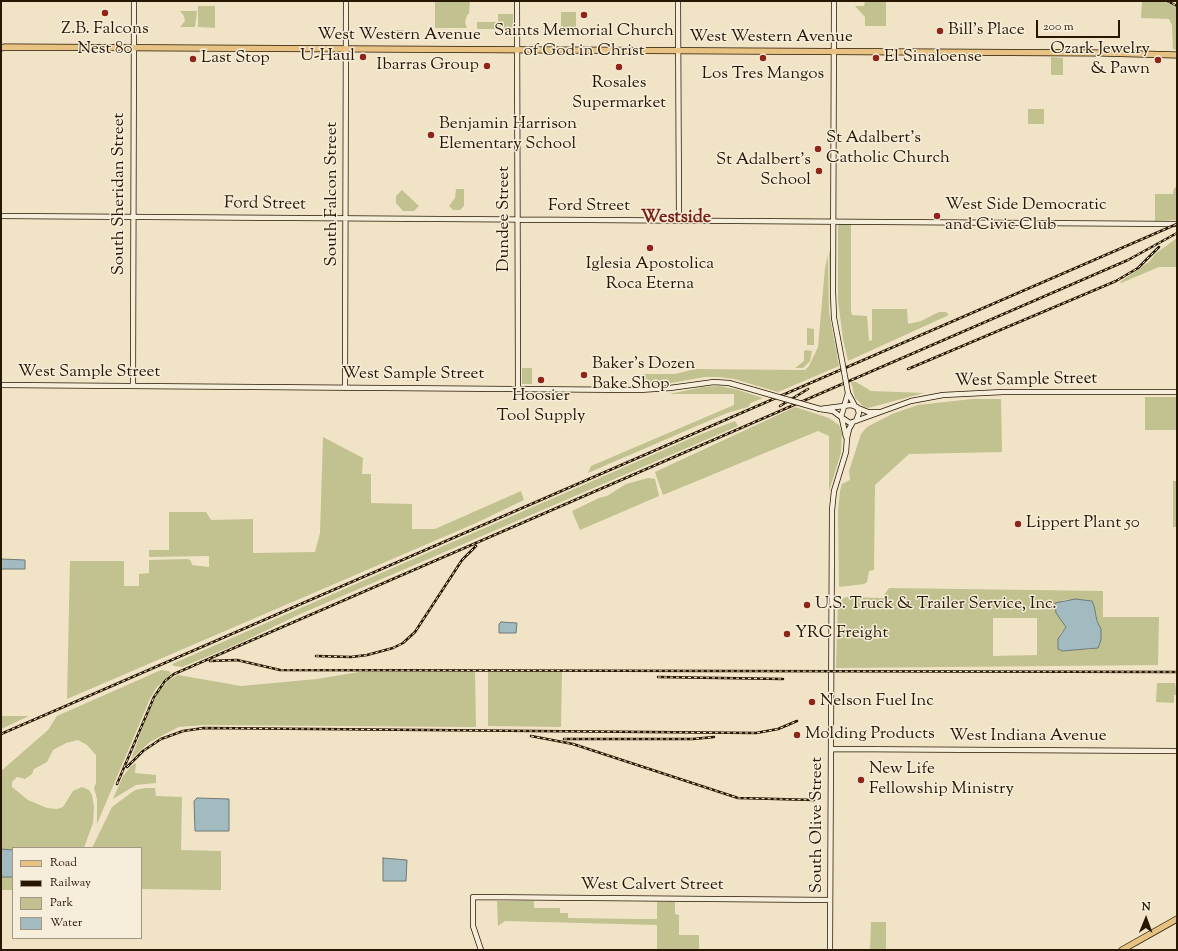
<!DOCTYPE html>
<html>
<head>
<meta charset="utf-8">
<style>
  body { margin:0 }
  #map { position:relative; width:1178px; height:951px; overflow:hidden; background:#f1e3c6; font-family:"Sorts Mill Goudy",serif }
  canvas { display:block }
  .frame { position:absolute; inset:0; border:2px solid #271700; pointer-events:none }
  .legend { position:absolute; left:12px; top:847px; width:130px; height:92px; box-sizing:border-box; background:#f6edda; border:1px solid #a39783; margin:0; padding:5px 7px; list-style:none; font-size:12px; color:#271700 }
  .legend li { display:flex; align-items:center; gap:8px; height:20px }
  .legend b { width:20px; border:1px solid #a39783 }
  .north { position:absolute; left:1126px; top:899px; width:40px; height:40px; -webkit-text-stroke:3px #f6edda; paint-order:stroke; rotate:1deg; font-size:11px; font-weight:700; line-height:16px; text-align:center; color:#271700 }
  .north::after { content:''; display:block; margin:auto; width:14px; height:18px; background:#271700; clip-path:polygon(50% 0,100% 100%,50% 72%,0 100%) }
  .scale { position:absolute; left:1036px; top:20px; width:84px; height:18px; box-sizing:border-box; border:2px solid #271700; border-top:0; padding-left:5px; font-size:12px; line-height:14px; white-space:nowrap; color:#271700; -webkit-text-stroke:3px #f6edda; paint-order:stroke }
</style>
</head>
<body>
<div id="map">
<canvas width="1178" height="951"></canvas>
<div class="frame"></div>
<ul class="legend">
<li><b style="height:5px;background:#e8c283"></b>Road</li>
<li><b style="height:5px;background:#271700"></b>Railway</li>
<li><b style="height:11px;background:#c2c190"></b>Park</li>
<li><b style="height:11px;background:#a1bbc1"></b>Water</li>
</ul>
<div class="north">N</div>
<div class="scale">200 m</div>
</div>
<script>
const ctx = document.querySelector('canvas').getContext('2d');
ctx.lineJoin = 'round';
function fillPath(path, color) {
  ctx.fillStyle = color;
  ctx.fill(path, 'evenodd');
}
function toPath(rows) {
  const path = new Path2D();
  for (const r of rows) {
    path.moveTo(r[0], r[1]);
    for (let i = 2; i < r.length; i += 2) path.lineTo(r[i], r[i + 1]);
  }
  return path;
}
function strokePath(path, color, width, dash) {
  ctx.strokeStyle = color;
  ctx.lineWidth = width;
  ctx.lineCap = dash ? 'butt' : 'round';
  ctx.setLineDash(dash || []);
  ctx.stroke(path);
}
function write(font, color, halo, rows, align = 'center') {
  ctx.font = font + ' "Sorts Mill Goudy",serif';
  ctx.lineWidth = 3;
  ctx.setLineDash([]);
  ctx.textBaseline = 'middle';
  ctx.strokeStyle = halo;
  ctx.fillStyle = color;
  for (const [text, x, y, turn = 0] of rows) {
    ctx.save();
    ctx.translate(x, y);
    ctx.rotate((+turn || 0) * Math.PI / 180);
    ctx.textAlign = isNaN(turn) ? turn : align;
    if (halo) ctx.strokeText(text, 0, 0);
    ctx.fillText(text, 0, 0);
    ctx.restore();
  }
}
fillPath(toPath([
  [435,1,470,1,469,14,467,15,465,22,467,28,435,28],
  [865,1,886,1,886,26,865,26,865,17,855,6,864,6],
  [1142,1,1163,1,1177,8,1177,50,1173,49,1172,25,1169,19,1141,18],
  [198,6,215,6,215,28,198,27],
  [180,11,197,11,195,27,180,27,185,21,184,16],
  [561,12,576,12,576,30,561,30],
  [498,14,513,14,513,29,477,29,477,22,498,22],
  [392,30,403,30,403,40,392,40],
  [1051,57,1063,58,1063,75,1051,75],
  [1028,109,1044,109,1044,124,1028,124],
  [1177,187,1177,220,1155,221,1155,194,1173,194,1174,188],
  [456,189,464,189,464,206,460,210,453,210,449,206,455,198],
  [402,190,419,206,414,211,403,211,396,203,396,196],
  [838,224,851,224,851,310,852,315,867,316,869,341,872,340,872,309,907,309,908,324,921,321,939,312,946,312,949,315,848,361,843,339,838,301],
  [1177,238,1177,267,1159,267,1121,283,1120,282,1150,261,1155,254],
  [831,249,832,313,838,353,837,355,830,302,829,254],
  [828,255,829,312,839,366,778,392,734,379,719,377,705,377,671,383,643,385,643,374,675,374,695,369,805,370,809,366,818,347,825,268],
  [807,328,814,329,814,345,807,345],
  [806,350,812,351,810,361,803,368,795,368,804,361,804,351],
  [522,368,532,368,532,384,522,384],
  [851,382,856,382,871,391,924,393,868,408,863,406,855,398],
  [719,386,735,389,763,398,751,403,748,407,727,413,588,473,591,466,734,405,734,394,669,394,703,387],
  [1145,397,1177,397,1177,430,1145,430],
  [972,399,1001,399,1002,452,909,454,875,485,874,570,869,571,867,582,864,584,839,587,838,511,840,491,842,484,850,480,849,471,861,434,867,427,892,414,918,405],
  [795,407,829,418,839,425,842,433,841,453,829,491,829,436,818,431,663,495,655,472],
  [735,421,738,426,298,615,242,642,182,667,174,666,172,664,696,436],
  [323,437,363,458,362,474,371,474,371,503,412,504,412,529,435,529,521,491,524,500,476,523,67,699,70,561,124,561,124,586,139,586,139,574,149,573,149,560,188,559,191,561,192,565,209,567,209,556,149,557,149,550,169,550,169,512,206,512,211,520,253,519,253,553,315,552,320,533],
  [648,478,655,479,659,496,580,530,572,511,599,498,607,496,626,484],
  [1173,481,1177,481,1177,527,1173,527],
  [889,588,1103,591,1103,617,1159,617,1158,665,836,668,838,600,847,597,882,598],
  [1075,599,1092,601,1094,606,1097,621,1101,629,1094,649,1061,651,1058,649,1060,634,1066,627,1056,613,1063,600],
  [993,618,1037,618,1037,655,993,656],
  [161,670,169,671,171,674,156,688,149,701,97,824,97,799,94,788,96,783,96,755,87,745,78,740,66,743,53,750,47,762,34,769,32,774,25,779,17,777,12,782,12,787,28,800,47,808,57,809,63,807,73,791,82,787,89,790,92,795,94,807,93,823,84,848,13,848,13,850,1,849,1,771,48,730,57,716],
  [359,672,475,672,476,727,204,725,179,727,163,735,150,742,131,759,150,708,160,690,169,680,178,675,241,686,317,679],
  [488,672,562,672,561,727,488,726],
  [1157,683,1175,683,1177,695,1174,695,1174,703,1156,702],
  [1,716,29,716,1,729],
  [136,763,135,773,156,775,156,783,136,785,113,799,123,776,131,766],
  [145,788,155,788,156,796,182,797,181,850,221,851,221,890,141,889,141,848,92,848,112,807,135,790],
  [1,877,13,877,13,890,1,890],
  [497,901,534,901,534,908,560,908,560,913,568,913,568,918,637,919,657,919,657,902,675,902,675,914,679,915,679,935,699,935,699,950,657,950,657,925,505,921,498,926],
  [871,922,886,922,886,950,870,950]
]), '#c2c190');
const water = toPath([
  [1,559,25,560,25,569,1,569,1,559],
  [1075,599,1092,601,1094,606,1097,621,1101,629,1101,640,1098,648,1062,651,1058,649,1058,639,1066,627,1056,613,1055,603,1075,599],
  [501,622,517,623,516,633,499,633,499,624,501,622],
  [197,798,229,799,229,831,195,831,194,801,197,798],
  [1,849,13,850,13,877,1,877,1,849],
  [383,858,407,860,406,881,383,881,383,858]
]);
fillPath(water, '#a1bbc1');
strokePath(water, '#707974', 1);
const secondary = toPath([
  [517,1,518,389],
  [678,1,679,221],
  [834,1,833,292,834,318,841,355],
  [1,216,1177,224],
  [1,385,639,390,670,388,714,382,729,383,754,390],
  [133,386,134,1],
  [345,388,346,1],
  [848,393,841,417,850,423,911,401,943,395,1003,392,1177,392],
  [848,393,855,406],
  [820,409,851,405,868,412,879,412],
  [820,409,833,411,841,417],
  [842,419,846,437],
  [856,421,859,413,857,407],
  [831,749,1177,751],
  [481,950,473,926,473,897,830,900],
  [830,950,832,510,834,491,846,452,847,438,849,429,853,422]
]);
const primary = toPath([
  [1,48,5,47,1102,53,1177,55],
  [1122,950,1177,919]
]);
strokePath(secondary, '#271700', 6);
strokePath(primary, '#271700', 7);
strokePath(secondary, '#f6edda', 4.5);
strokePath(primary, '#e8c283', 5.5);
const rail = toPath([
  [1167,1,1177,6],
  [908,369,1116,281,1138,268,1159,247],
  [780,406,808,389],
  [316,656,351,657,367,655,393,648,403,643,415,632,462,560,476,546],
  [210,661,237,660,280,670,1177,672],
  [658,677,783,679],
  [1,734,1177,224],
  [531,736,573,744,738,798,814,800],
  [564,739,693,739,714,737],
  [127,767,143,751,161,739,183,731,204,728,756,733,778,729,797,721],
  [117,784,154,697,165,681,174,674,1128,260,1177,233]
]);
strokePath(rail, '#271700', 2.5);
strokePath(rail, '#f6edda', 1, [3]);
const secondaryBridge = toPath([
  [841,355,848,393],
  [754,390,820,409]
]);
strokePath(secondaryBridge, '#271700', 6, []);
strokePath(secondaryBridge, '#f6edda', 4.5);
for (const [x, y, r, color] of [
  [105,13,4,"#8f2418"],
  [584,15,4,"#8f2418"],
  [940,31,4,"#8f2418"],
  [363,57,4,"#8f2418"],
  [763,58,4,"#8f2418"],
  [876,58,4,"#8f2418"],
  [193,59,4,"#8f2418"],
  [1158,60,4,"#8f2418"],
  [487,66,4,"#8f2418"],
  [619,67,4,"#8f2418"],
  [431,135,4,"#8f2418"],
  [818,149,4,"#8f2418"],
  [819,171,4,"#8f2418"],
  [937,216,4,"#8f2418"],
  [650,248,4,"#8f2418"],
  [584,375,4,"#8f2418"],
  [541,380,4,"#8f2418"],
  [1018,524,4,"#8f2418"],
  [807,605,4,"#8f2418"],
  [787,634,4,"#8f2418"],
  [812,702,4,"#8f2418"],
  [797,735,4,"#8f2418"],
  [861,780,4,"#8f2418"]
]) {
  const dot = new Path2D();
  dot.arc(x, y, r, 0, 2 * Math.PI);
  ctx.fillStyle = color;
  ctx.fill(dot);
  strokePath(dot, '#f6edda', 1.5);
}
write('17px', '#271700', '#f6edda', [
  ["Z.B. Falcons",105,30,"center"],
  ["Nest 80",105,50,"center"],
  ["Bill's Place",948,31],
  ["Saints Memorial Church",584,32,"center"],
  ["of God in Christ",584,52,"center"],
  ["Ozark Jewelry",1150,50,"right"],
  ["& Pawn",1150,70,"right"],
  ["U-Haul",355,57,"right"],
  ["El Sinaloense",884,58],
  ["Last Stop",201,59],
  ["Ibarras Group",479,66,"right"],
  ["Los Tres Mangos",763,75,"center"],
  ["Rosales",619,84,"center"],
  ["Supermarket",619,104,"center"],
  ["Benjamin Harrison",439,125],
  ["Elementary School",439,145],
  ["St Adalbert's",826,139],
  ["Catholic Church",826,159],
  ["St Adalbert's",811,161,"right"],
  ["School",811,181,"right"],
  ["West Side Democratic",945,206],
  ["and Civic Club",945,226],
  ["Iglesia Apostolica",650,265,"center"],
  ["Roca Eterna",650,285,"center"],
  ["Baker's Dozen",592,365],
  ["Bake Shop",592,385],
  ["Hoosier",541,397,"center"],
  ["Tool Supply",541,417,"center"],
  ["Lippert Plant 50",1026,524],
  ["U.S. Truck & Trailer Service, Inc.",815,605],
  ["YRC Freight",795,634],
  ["Nelson Fuel Inc",820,702],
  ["Molding Products",805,735],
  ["New Life",869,770],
  ["Fellowship Ministry",869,790]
], 'left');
write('17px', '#271700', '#f6edda', [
  ["West Western Avenue",399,36],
  ["West Western Avenue",771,38],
  ["South Sheridan Street",120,194,-90],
  ["South Falcon Street",333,194,-90],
  ["Ford Street",265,205,1],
  ["Ford Street",589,207],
  ["Dundee Street",505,219,-90],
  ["West Sample Street",89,373],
  ["West Sample Street",413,375],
  ["West Sample Street",1026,381,-1],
  ["West Indiana Avenue",1028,737],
  ["South Olive Street",818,825,-90],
  ["West Calvert Street",652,886]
]);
write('bold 18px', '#7a1f14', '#f6edda', [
  ["Westside",676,219]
]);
</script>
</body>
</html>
